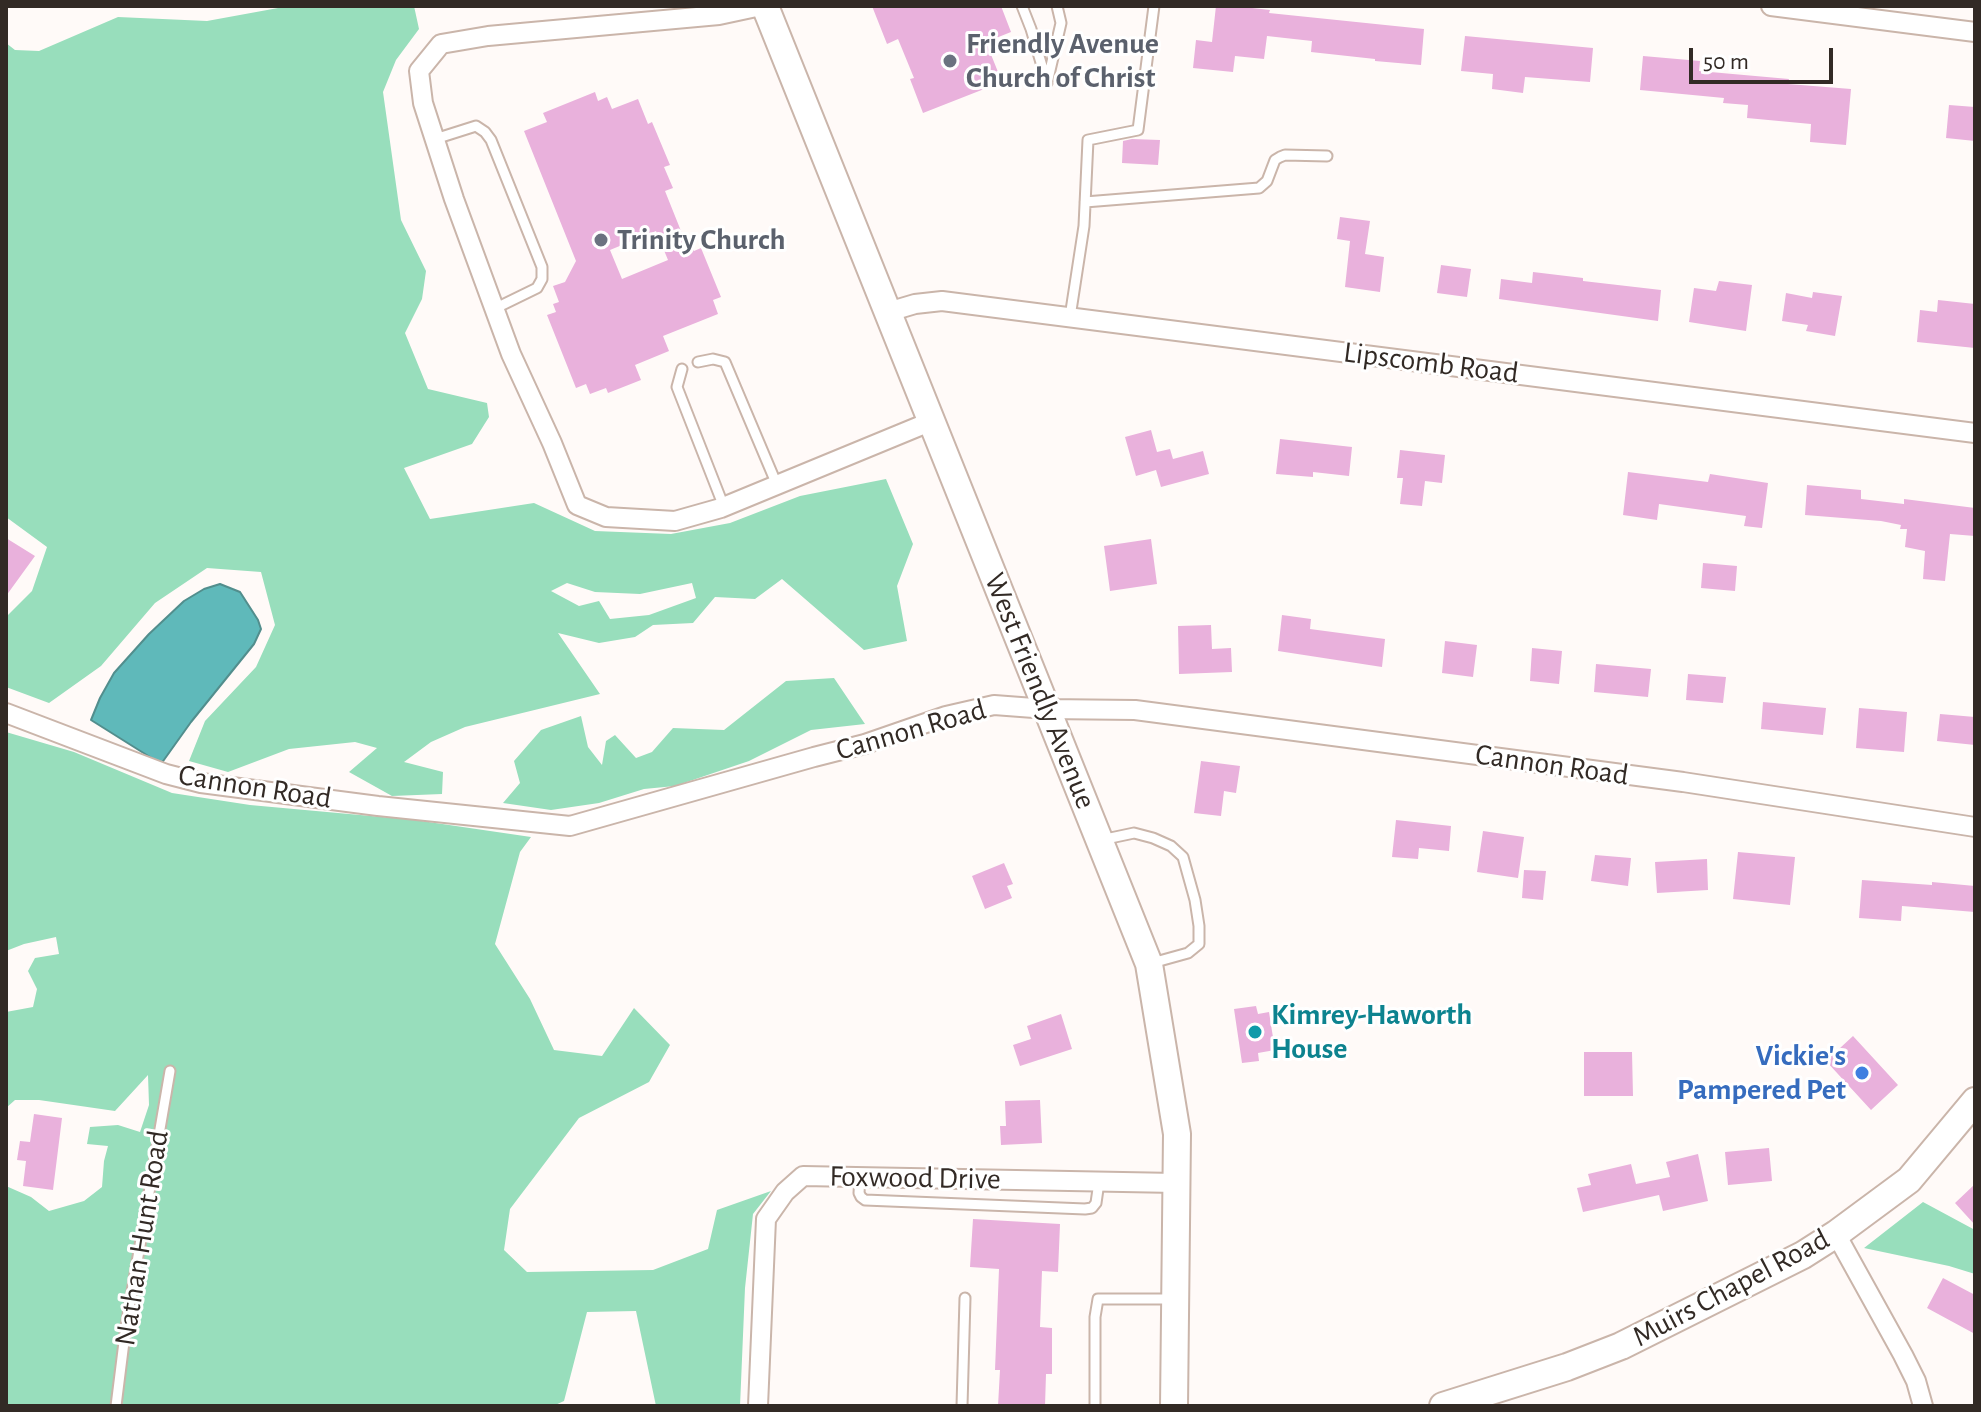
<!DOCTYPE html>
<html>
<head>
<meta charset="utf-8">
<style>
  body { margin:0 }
  #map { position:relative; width:1981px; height:1412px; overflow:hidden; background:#fffaf8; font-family:"Alegreya Sans",sans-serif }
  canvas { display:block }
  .frame { position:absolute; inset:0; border:8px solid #322a25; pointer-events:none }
  .scale { position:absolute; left:1689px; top:48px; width:144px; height:36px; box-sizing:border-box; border:4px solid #322a25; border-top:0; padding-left:10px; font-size:24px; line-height:28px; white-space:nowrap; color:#322a25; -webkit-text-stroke:6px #fff; paint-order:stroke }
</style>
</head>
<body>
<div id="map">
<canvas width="1981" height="1412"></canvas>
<div class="frame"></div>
<div class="scale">50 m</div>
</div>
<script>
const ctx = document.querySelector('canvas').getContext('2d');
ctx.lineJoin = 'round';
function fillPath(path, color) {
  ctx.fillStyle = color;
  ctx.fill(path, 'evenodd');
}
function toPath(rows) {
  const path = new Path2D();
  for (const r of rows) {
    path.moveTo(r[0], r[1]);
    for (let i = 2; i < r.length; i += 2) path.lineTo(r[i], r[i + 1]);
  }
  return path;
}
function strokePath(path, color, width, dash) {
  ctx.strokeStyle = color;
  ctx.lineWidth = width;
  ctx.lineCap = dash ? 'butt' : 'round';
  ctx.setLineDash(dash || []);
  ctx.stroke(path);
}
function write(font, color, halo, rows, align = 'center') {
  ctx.font = font + ' "Alegreya Sans",sans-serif';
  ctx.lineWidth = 6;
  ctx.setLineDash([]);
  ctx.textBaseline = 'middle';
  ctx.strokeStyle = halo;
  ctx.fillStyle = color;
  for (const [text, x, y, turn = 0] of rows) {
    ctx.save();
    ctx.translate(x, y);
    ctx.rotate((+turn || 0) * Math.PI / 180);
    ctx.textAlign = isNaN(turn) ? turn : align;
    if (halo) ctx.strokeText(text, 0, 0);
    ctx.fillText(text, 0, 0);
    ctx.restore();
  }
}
fillPath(toPath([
  [289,6,414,6,419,29,396,60,383,92,401,220,426,271,422,299,405,333,428,389,487,403,489,417,472,444,404,468,430,519,534,503,595,531,671,534,730,523,800,496,886,479,913,544,897,586,907,641,864,650,782,579,755,599,715,597,693,623,653,625,635,637,599,643,558,633,600,694,465,727,431,742,404,762,443,772,442,794,392,796,349,772,377,748,355,742,289,749,228,772,189,761,205,721,256,667,275,625,261,572,207,568,155,603,101,666,49,703,6,687,6,617,32,591,47,547,6,517,6,43,15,50,39,51,118,17,207,21],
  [567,583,595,592,640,594,692,583,696,598,649,615,610,619,599,601,579,606,551,591],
  [834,678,865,724,811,730,749,761,675,786,644,789,599,803,551,810,503,803,520,783,514,761,541,730,581,716,588,747,602,765,606,741,615,735,636,758,652,752,673,728,724,730,786,681],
  [6,732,74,752,172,793,250,805,415,820,531,837,520,852,495,944,530,999,554,1050,602,1056,634,1008,670,1045,649,1082,579,1118,510,1209,504,1250,527,1272,653,1270,708,1249,717,1210,771,1191,753,1214,745,1288,740,1406,656,1406,636,1311,587,1312,564,1401,553,1406,6,1406,6,1308,8,1306,8,1288,6,1288,6,1186,31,1197,49,1211,84,1201,102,1187,104,1161,108,1146,87,1144,90,1127,118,1125,140,1132,149,1105,148,1075,115,1111,39,1100,15,1100,6,1108,6,1012,33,1007,37,989,28,971,35,958,59,954,56,937,24,944,6,951],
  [1923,1202,1975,1230,1975,1274,1949,1266,1864,1248]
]), '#98debc');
const water = toPath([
  [220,584,240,592,258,620,261,629,254,644,191,722,161,764,91,720,100,698,114,673,149,634,184,601,204,589,220,584]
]);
fillPath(water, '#5fb9ba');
strokePath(water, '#528e8d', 2);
fillPath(toPath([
  [872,6,1001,6,1011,32,986,42,1002,82,923,113,910,79,914,78,898,39,887,44],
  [1216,6,1234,6,1270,10,1269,13,1424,29,1421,65,1375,61,1375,59,1311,52,1312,41,1267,36,1264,59,1235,56,1233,72,1193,68,1196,40,1212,42],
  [1465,36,1593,48,1590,82,1525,77,1523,93,1492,89,1493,74,1461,71],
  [1643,56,1700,61,1699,71,1789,79,1788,84,1851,89,1846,145,1810,142,1811,124,1747,118,1748,105,1723,103,1724,98,1640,90],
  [595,92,598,101,607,97,612,109,638,99,648,124,652,122,670,165,664,167,673,188,665,191,683,236,687,235,694,251,701,248,721,297,713,300,718,314,663,336,669,351,635,365,641,380,608,393,606,388,590,394,586,384,576,388,547,315,556,312,553,304,559,302,553,286,565,282,576,261,524,131,547,122,543,113],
  [656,231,668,260,622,279,610,250],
  [1949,105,1975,107,1975,141,1946,138],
  [1132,139,1160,140,1158,165,1122,163,1123,141],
  [1340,217,1370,221,1365,254,1384,257,1380,292,1345,287,1350,241,1337,239],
  [1441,265,1471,269,1467,297,1437,293],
  [1533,272,1583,278,1583,281,1661,290,1658,321,1499,299,1501,279,1532,283],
  [1719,281,1752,285,1746,331,1689,322,1694,288,1716,291],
  [1813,292,1842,296,1835,336,1806,331,1808,325,1782,321,1786,293,1812,298],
  [1938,300,1975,304,1975,348,1917,342,1920,310,1937,312],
  [1151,430,1157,452,1170,449,1173,459,1203,451,1209,474,1161,487,1156,470,1136,476,1125,437],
  [1280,439,1352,447,1349,476,1313,472,1313,477,1276,474],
  [1400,450,1445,455,1442,483,1425,481,1422,506,1400,504,1403,478,1397,478],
  [1628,472,1708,482,1710,474,1768,483,1762,528,1744,526,1746,516,1659,504,1657,520,1623,515],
  [1807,485,1861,490,1861,499,1904,504,1904,499,1975,508,1975,536,1950,534,1945,581,1923,579,1925,551,1905,547,1907,529,1900,529,1901,525,1881,521,1805,515],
  [6,538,35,556,6,596],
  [1151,539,1157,584,1110,591,1104,546],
  [1703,563,1737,566,1735,591,1701,588],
  [1282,615,1311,619,1310,629,1385,639,1382,667,1278,651],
  [1211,625,1212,649,1231,648,1232,672,1179,674,1178,626],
  [1445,641,1477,645,1473,677,1442,673],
  [1532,648,1562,651,1559,684,1530,681],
  [1596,664,1651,669,1648,697,1594,692],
  [1688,674,1726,677,1723,703,1686,700],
  [1763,702,1826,708,1823,735,1761,729],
  [1859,708,1907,712,1904,752,1856,748],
  [1940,714,1975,717,1975,745,1937,741],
  [1201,761,1240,766,1236,793,1224,791,1221,816,1194,813],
  [1396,820,1451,826,1449,851,1419,848,1418,859,1392,857],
  [1483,831,1524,837,1518,878,1477,872],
  [1738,852,1795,857,1790,905,1733,899],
  [1595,855,1631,858,1628,886,1591,881],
  [1707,859,1708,890,1657,893,1655,862],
  [1004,863,1013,884,1007,886,1012,898,985,909,972,876],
  [1524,870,1546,871,1543,900,1522,898],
  [1862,880,1932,885,1932,882,1975,886,1975,912,1902,906,1901,921,1859,918],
  [1256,1006,1258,1014,1269,1012,1275,1050,1258,1053,1259,1061,1242,1063,1234,1009],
  [1061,1014,1072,1049,1020,1066,1013,1045,1031,1039,1027,1026],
  [1853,1036,1898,1085,1871,1110,1826,1061],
  [1584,1052,1632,1052,1633,1096,1584,1096],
  [1040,1100,1042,1143,1001,1145,1000,1126,1006,1126,1005,1101],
  [34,1114,62,1118,53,1190,23,1186,26,1161,17,1160,20,1141,30,1142],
  [1769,1148,1772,1181,1728,1185,1725,1152],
  [1698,1154,1708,1201,1663,1211,1659,1195,1583,1212,1577,1188,1591,1185,1588,1174,1631,1164,1636,1184,1670,1177,1666,1162],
  [1975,1184,1975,1225,1955,1203],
  [973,1219,1060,1224,1058,1272,1042,1271,1040,1327,1052,1328,1052,1374,1046,1374,1045,1406,998,1406,1000,1370,995,1370,999,1269,970,1267],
  [1943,1278,1975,1295,1975,1334,1927,1308]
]), '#e9b1dc');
const service = toPath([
  [1022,6,1031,29,1047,83],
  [1048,79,1061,23,1057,6],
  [435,139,476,126,485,132,491,140,542,267,542,279,537,288,494,309],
  [1085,202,1259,188,1267,181,1275,160,1280,157,1285,155,1327,156],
  [1070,317,1084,226,1088,140,1138,130,1154,6],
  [698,362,713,359,725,362,777,485],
  [682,369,677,387,724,507],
  [1101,840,1134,833,1153,838,1171,846,1183,857,1195,900,1199,926,1199,944,1188,953,1152,963],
  [860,1177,859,1193,861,1197,865,1200,1085,1209,1092,1208,1096,1203,1099,1182],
  [116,1406,126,1326,170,1071],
  [962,1406,965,1298],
  [1095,1406,1095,1317,1098,1299,1172,1299]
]);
const minor = toPath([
  [761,6,719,15,488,36,441,44,419,71,423,103,454,199,511,354,552,443,577,505,606,517,675,521,721,508,932,421],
  [1771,6,1975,32],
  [888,312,915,304,942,301,1975,433],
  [6,713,166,774,201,783,378,806,570,826,814,757,865,744,946,716,994,705,1047,709,1135,710,1683,782,1975,827],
  [1836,1234,1903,1355,1916,1381,1923,1406],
  [758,1406,766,1219,785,1192,803,1176,1176,1183]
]);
const secondary = toPath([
  [765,6,1149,964,1177,1134,1174,1406],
  [1443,1406,1567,1367,1621,1346,1803,1255,1836,1234,1909,1180,1975,1101]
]);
strokePath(service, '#cab5aa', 13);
strokePath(minor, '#cab5aa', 22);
strokePath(secondary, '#cab5aa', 30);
strokePath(service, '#fff', 9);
strokePath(minor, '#fff', 18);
strokePath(secondary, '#fff', 26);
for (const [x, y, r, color] of [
  [950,61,8,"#6b7280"],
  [601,240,8,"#6b7280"],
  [1255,1032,8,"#0f9aa8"],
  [1862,1073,8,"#3f7fe0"]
]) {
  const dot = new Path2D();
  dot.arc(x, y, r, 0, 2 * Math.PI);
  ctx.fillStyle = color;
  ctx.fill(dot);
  strokePath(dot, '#fff', 3);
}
write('bold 30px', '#5b616d', '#fff', [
  ["Friendly Avenue",966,44],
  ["Church of Christ",966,78],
  ["Trinity Church",617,240]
], 'left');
write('30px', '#322a25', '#fff', [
  ["Lipscomb Road",1431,363,7],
  ["West Friendly Avenue",1040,691,68],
  ["Cannon Road",911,730,-16],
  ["Cannon Road",1552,765,8],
  ["Cannon Road",255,787,9],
  ["Foxwood Drive",915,1178,1],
  ["Nathan Hunt Road",142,1238,-81],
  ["Muirs Chapel Road",1731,1288,-28]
]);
write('bold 30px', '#0d838f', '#fff', [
  ["Kimrey-Haworth",1271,1015],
  ["House",1271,1049]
], 'left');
write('bold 30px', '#366cbe', '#fff', [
  ["Vickie's",1846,1056],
  ["Pampered Pet",1846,1090]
], 'right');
</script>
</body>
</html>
